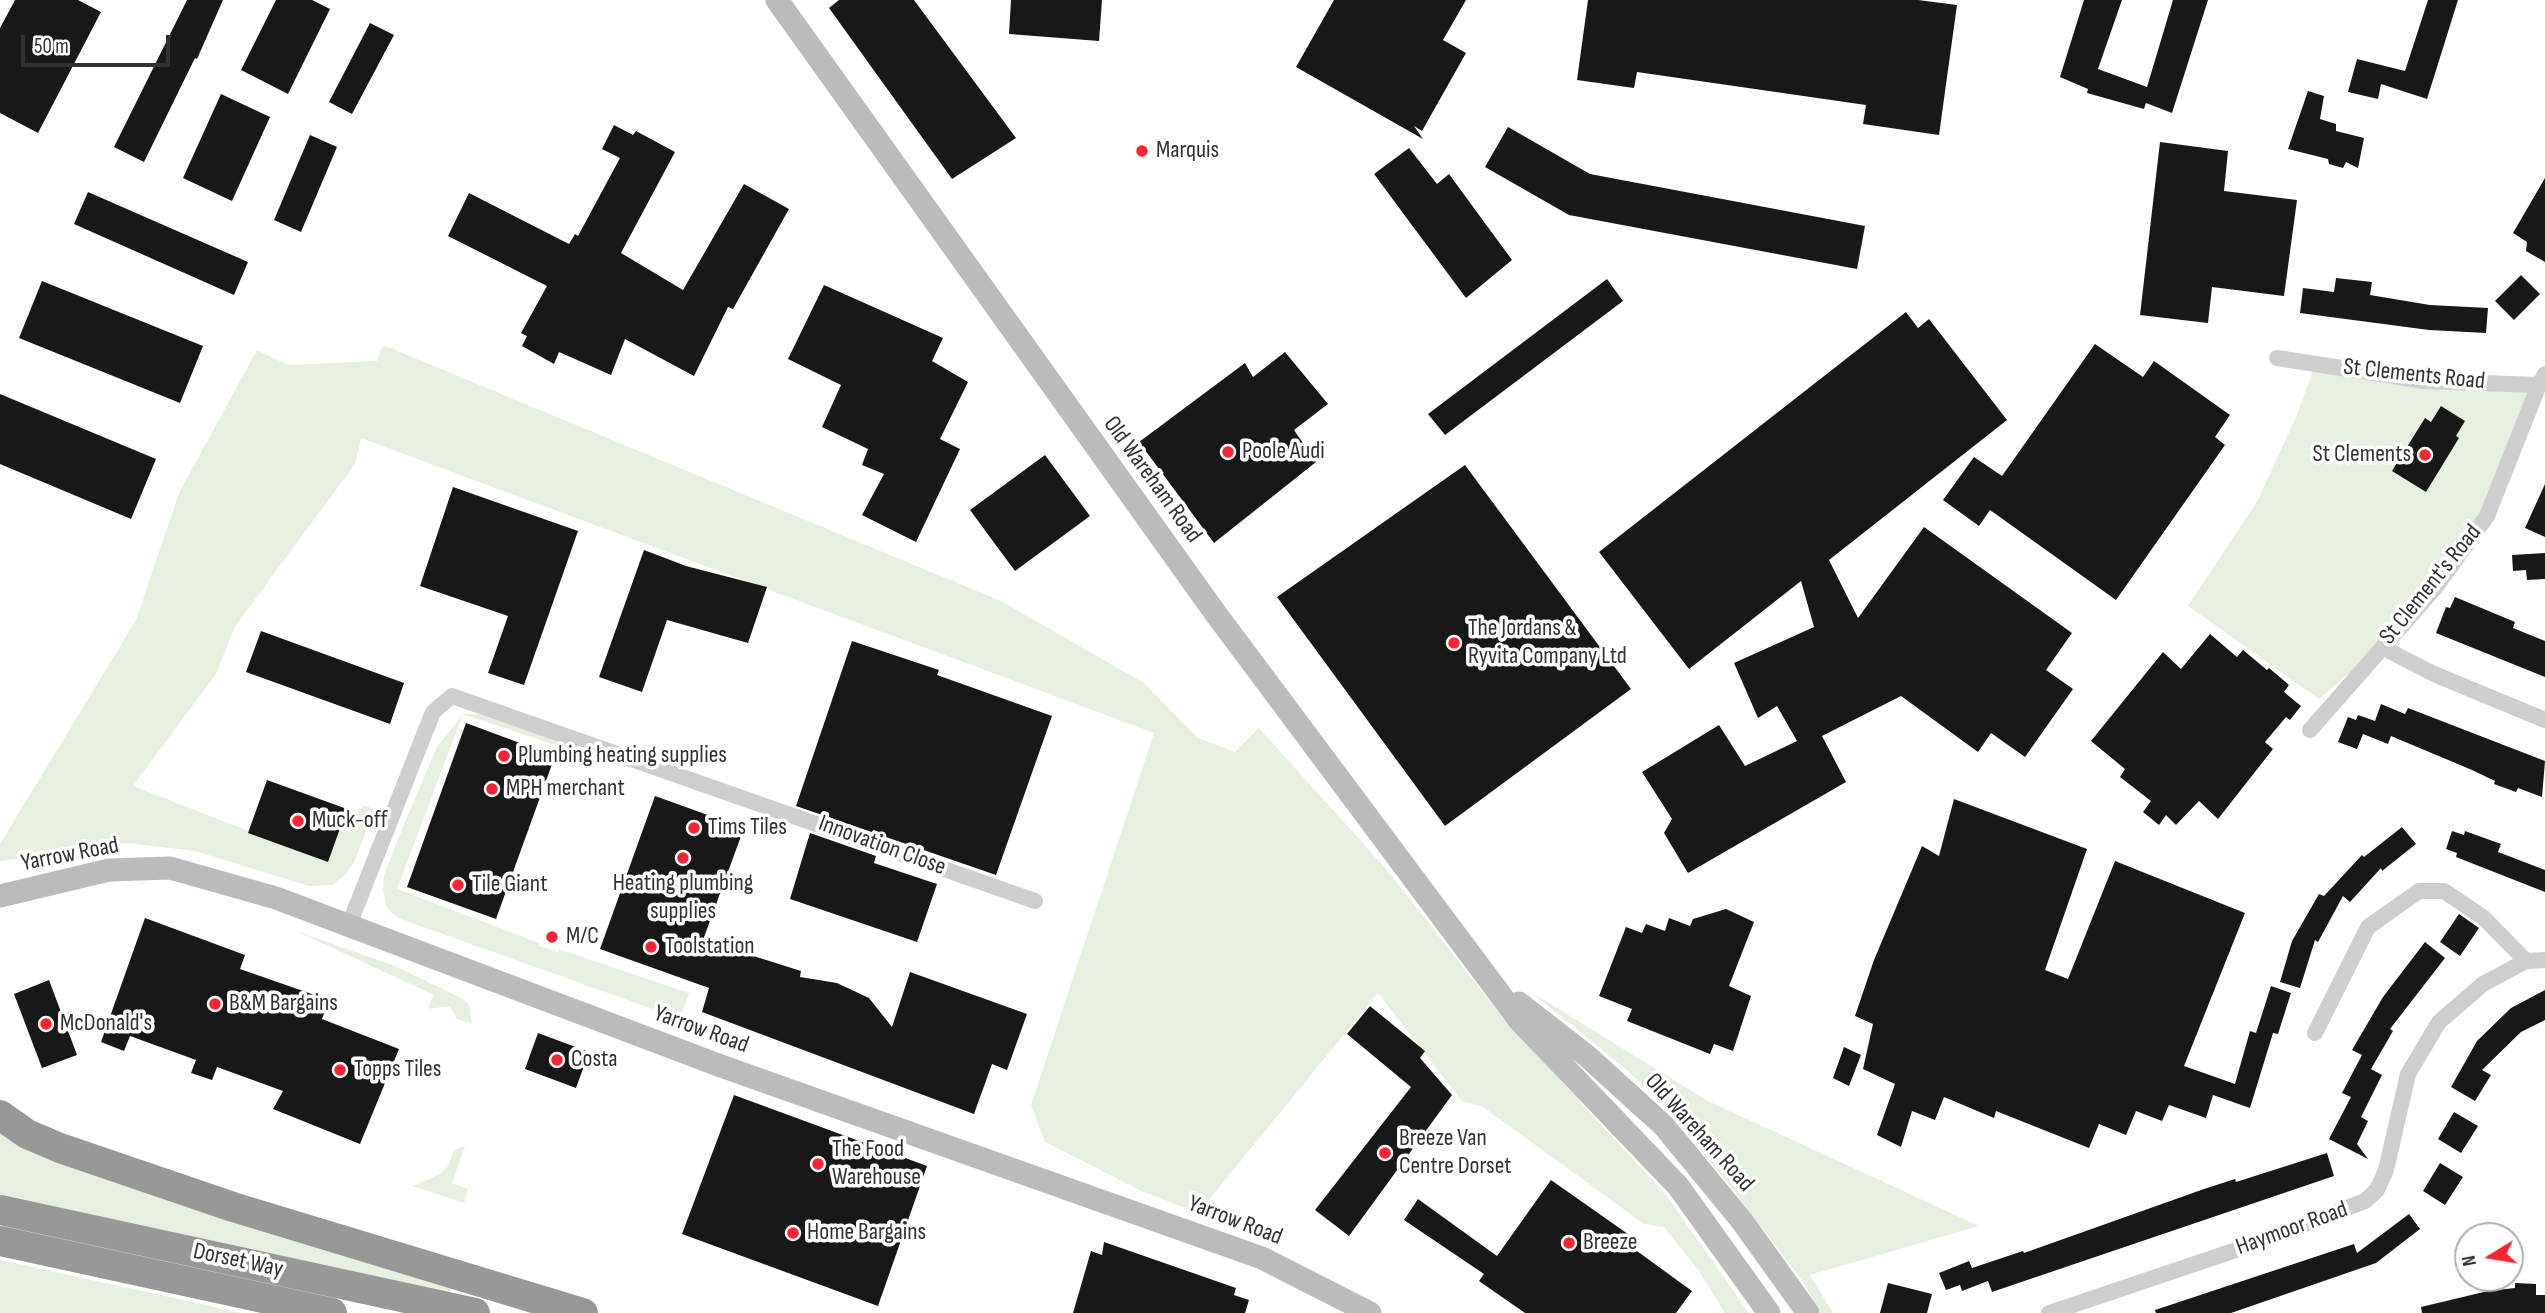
<!DOCTYPE html>
<html>
<head>
<meta charset="utf-8">
<style>
  body { margin:0 }
  #map { position:relative; width:2545px; height:1313px; overflow:hidden; background:#fff; font-family:"Sofia Sans Condensed",sans-serif }
  canvas { display:block }
  .north { position:absolute; left:2454px; top:1222px; width:70px; height:70px; box-sizing:border-box; background:#fff; border:2px solid #adadad; border-radius:50%; rotate:259deg; font-size:19px; font-weight:700; line-height:28px; text-align:center; color:#313131 }
  .north::after { content:''; display:block; margin:auto; width:24px; height:32px; background:#f7252f; clip-path:polygon(50% 0,100% 100%,50% 72%,0 100%) }
  .scale { position:absolute; left:21px; top:35px; width:149px; height:32px; box-sizing:border-box; border:4px solid #313131; border-top:0; padding-left:9px; font-size:21px; line-height:24px; white-space:nowrap; color:#313131; -webkit-text-stroke:5px #fff; paint-order:stroke }
</style>
</head>
<body>
<div id="map">
<canvas width="2545" height="1313"></canvas>
<div class="north">N</div>
<div class="scale">50 m</div>
</div>
<script>
const ctx = document.querySelector('canvas').getContext('2d');
ctx.lineJoin = 'round';
function fillPath(path, color) {
  ctx.fillStyle = color;
  ctx.fill(path, 'evenodd');
}
function toPath(rows) {
  const path = new Path2D();
  for (const r of rows) {
    path.moveTo(r[0], r[1]);
    for (let i = 2; i < r.length; i += 2) path.lineTo(r[i], r[i + 1]);
  }
  return path;
}
function strokePath(path, color, width, dash) {
  ctx.strokeStyle = color;
  ctx.lineWidth = width;
  ctx.lineCap = dash ? 'butt' : 'round';
  ctx.setLineDash(dash || []);
  ctx.stroke(path);
}
function write(font, color, halo, rows, align = 'center') {
  ctx.font = font + ' "Sofia Sans Condensed",sans-serif';
  ctx.lineWidth = 7;
  ctx.setLineDash([]);
  ctx.textBaseline = 'middle';
  ctx.strokeStyle = halo;
  ctx.fillStyle = color;
  for (const [text, x, y, turn = 0] of rows) {
    ctx.save();
    ctx.translate(x, y);
    ctx.rotate((+turn || 0) * Math.PI / 180);
    ctx.textAlign = isNaN(turn) ? turn : align;
    if (halo) ctx.strokeText(text, 0, 0);
    ctx.fillText(text, 0, 0);
    ctx.restore();
  }
}
fillPath(toPath([
  [383,345,1001,601,1144,683,1198,738,1235,752,1259,728,1387,870,1502,1017,1666,1195,1749,1313,1725,1313,1699,1271,1664,1227,1644,1224,1483,1107,1462,1101,1378,993,1198,1213,1144,1192,1045,1142,1031,1105,1154,733,361,438,355,464,245,613,234,628,216,674,133,786,328,862,347,809,360,813,363,805,375,809,354,862,345,875,332,885,309,886,195,851,128,843,0,861,0,844,136,620,179,493,257,350,288,365,377,361],
  [2315,365,2539,385,2487,516,2386,642,2319,699,2188,606,2258,500,2296,417],
  [463,714,478,714,585,750,587,756,463,714,397,889,539,943,539,946,558,952,559,949,689,993,682,1013,670,1008,667,1014,398,918,387,908,383,891,384,875,405,822,437,747],
  [296,931,395,966,461,998,469,1004,472,1024,457,1019,450,1006,428,1009,434,995],
  [1531,992,1708,1101,1979,1226,1810,1275,1833,1313,1821,1313,1801,1279,1730,1186,1659,1100,1628,1071],
  [0,1125,451,1286,450,1293,0,1195],
  [465,1146,452,1183,468,1189,464,1203,413,1186,440,1174,448,1166,454,1150],
  [0,1260,156,1294,241,1313,0,1313]
]), '#e7efdf');
fillPath(toPath([
  [15,0,78,0,101,12,38,133,0,113,0,28],
  [187,0,223,0,197,59,195,58,144,162,114,147],
  [276,0,312,0,330,9,288,94,241,70],
  [839,0,914,0,1016,138,952,179,829,8],
  [1011,0,1102,0,1099,41,1009,34],
  [1334,0,1466,0,1443,40,1466,53,1422,131,1414,126,1423,139,1296,67],
  [1588,0,1918,0,1957,5,1939,135,1863,124,1866,105,1637,72,1634,88,1577,80],
  [2084,0,2122,0,2098,69,2147,87,2173,0,2208,0,2172,113,2146,103,2144,109,2087,93,2088,89,2060,77],
  [2428,0,2458,0,2427,99,2381,84,2378,99,2348,92,2357,59,2405,71],
  [370,23,394,35,352,114,329,102],
  [2308,91,2324,96,2320,119,2336,124,2336,131,2364,138,2358,168,2346,162,2343,168,2329,164,2328,159,2288,149],
  [221,94,270,117,232,201,183,178],
  [614,125,633,135,636,131,675,152,621,253,683,290,744,184,789,209,733,309,728,307,694,376,625,339,611,375,559,352,554,364,522,346,527,336,521,333,547,286,448,236,469,193,569,244,575,234,578,236,620,158,602,149],
  [1508,127,1590,174,1865,226,1857,269,1569,215,1485,167],
  [310,135,337,147,301,232,274,220],
  [2160,142,2228,151,2224,191,2297,200,2284,296,2212,287,2208,323,2140,315],
  [1409,148,1437,184,1449,174,1512,260,1466,298,1374,174],
  [2545,178,2545,262,2526,251,2527,242,2513,233],
  [88,192,248,262,234,295,74,224],
  [2521,275,2540,294,2514,320,2495,301],
  [2336,278,2372,282,2370,295,2430,305,2488,308,2486,333,2429,330,2300,313,2303,288,2334,292],
  [1607,279,1623,301,1445,435,1428,414],
  [42,281,203,346,180,403,19,338],
  [824,285,943,338,932,361,968,382,940,439,960,449,916,542,862,515,884,474,862,465,868,449,822,427,841,385,788,359],
  [1906,312,1918,328,1929,319,2007,420,1829,560,1858,618,1924,527,2072,633,2046,670,2073,689,2025,757,1991,733,1978,752,1901,696,1822,736,1846,782,1688,873,1664,833,1672,819,1642,772,1719,725,1745,766,1797,741,1777,706,1758,718,1734,663,1814,627,1801,581,1689,669,1599,552],
  [2095,344,2143,377,2154,361,2230,415,2215,437,2225,445,2116,600,1990,510,1979,526,1943,500,1974,457,2002,476],
  [1285,352,1328,404,1294,430,1316,462,1214,543,1139,442,1245,363,1253,377],
  [0,394,156,459,131,519,0,464],
  [2441,406,2465,421,2456,436,2459,438,2426,492,2392,471,2425,418,2431,422],
  [1045,455,1090,516,1015,571,970,510],
  [1465,465,1631,689,1445,826,1277,597],
  [2545,484,2545,537,2525,528],
  [453,487,578,531,524,685,488,673,508,616,420,586],
  [644,550,686,566,767,587,748,643,667,620,642,692,599,677],
  [2545,553,2545,579,2527,580,2526,570,2513,571,2512,555],
  [2455,597,2515,622,2513,628,2545,641,2545,677,2436,633,2446,607,2450,608],
  [261,631,404,683,390,724,246,672],
  [2210,634,2237,657,2243,650,2267,670,2269,668,2289,685,2284,692,2301,706,2290,720,2286,717,2265,742,2273,749,2218,819,2199,801,2176,825,2166,815,2159,825,2143,812,2151,801,2120,777,2125,769,2091,741,2163,652,2181,669],
  [852,641,939,670,937,675,1052,716,996,875,796,806],
  [2381,704,2405,714,2408,708,2545,761,2542,797,2518,788,2516,792,2494,784,2495,781,2472,770,2391,736,2388,744,2363,734,2357,749,2338,742,2348,717,2356,720,2358,715,2375,721],
  [466,723,555,756,496,919,407,887],
  [267,780,347,809,328,862,248,833],
  [655,796,744,828,703,940,801,971,800,977,837,983,869,998,892,1027,910,972,1027,1014,1007,1070,992,1064,974,1114,702,1012,709,988,600,949],
  [1954,799,2087,849,2045,970,2068,979,2115,861,2245,913,2184,1066,2235,1084,2250,1031,2256,1033,2271,986,2291,993,2278,1034,2273,1033,2250,1108,2213,1095,2206,1118,2169,1105,2162,1121,2136,1111,2126,1135,2099,1124,2089,1148,1996,1111,1994,1118,1944,1097,1935,1120,1912,1111,1901,1147,1877,1135,1895,1084,1863,1069,1873,1024,1855,1016,1874,960,1922,846,1939,856],
  [2402,827,2416,844,2382,871,2381,868,2350,902,2343,896,2318,942,2315,940,2300,988,2280,982,2292,941,2319,894,2324,896,2362,855,2364,857],
  [2452,831,2464,835,2465,831,2501,844,2498,852,2545,870,2545,892,2456,857,2457,853,2446,849],
  [810,833,876,856,874,863,937,884,917,942,790,899],
  [1726,909,1754,922,1729,986,1751,996,1733,1051,1714,1044,1710,1054,1627,1021,1632,1009,1599,996,1626,927,1642,933,1646,924,1665,931,1669,918,1690,926,1693,919],
  [2459,914,2479,928,2460,956,2440,942],
  [145,918,245,955,240,969,329,1000,322,1019,399,1049,360,1144,273,1109,283,1091,217,1067,212,1080,191,1073,196,1060,130,1036,124,1051,101,1042],
  [2425,942,2445,958,2390,1029,2393,1031,2371,1069,2382,1075,2361,1117,2368,1121,2357,1144,2368,1159,2329,1139,2351,1097,2342,1093,2362,1055,2352,1050,2383,997],
  [49,980,77,1055,42,1068,14,994],
  [2545,990,2545,1020,2521,1032,2482,1070,2491,1075,2475,1101,2451,1087,2477,1041,2511,1008],
  [1370,1006,1425,1051,1420,1058,1452,1095,1349,1236,1315,1210,1411,1087,1347,1034],
  [538,1033,589,1052,576,1088,525,1069],
  [1844,1047,1861,1055,1849,1086,1833,1078],
  [734,1095,927,1166,878,1306,682,1234],
  [2454,1112,2478,1126,2461,1153,2438,1139],
  [2327,1153,2334,1176,1992,1292,1988,1281,1962,1291,1960,1285,1946,1290,1939,1273,1969,1261,1972,1268,2023,1251,2024,1253,2204,1189,2235,1179,2236,1182],
  [2440,1163,2463,1177,2445,1205,2423,1191],
  [1551,1180,1635,1239,1630,1246,1692,1291,1676,1313,1525,1313,1479,1281,1484,1274,1404,1220,1418,1199,1497,1256],
  [2409,1214,2420,1229,2376,1263,2231,1313,2156,1313,2155,1310,2354,1244,2357,1253],
  [1104,1242,1236,1288,1234,1295,1249,1300,1245,1313,1073,1313,1091,1251,1102,1255],
  [1888,1283,1932,1294,1927,1313,1880,1313],
  [2515,1283,2536,1284,2536,1295,2545,1295,2545,1313,2422,1313,2421,1307,2488,1291,2515,1288]
]), '#181818');
strokePath(toPath([
  [2277,358,2425,381,2539,385,2545,374],
  [2386,642,2391,652,2434,674,2545,720],
  [2310,730,2435,588,2487,516,2539,385],
  [349,925,433,712,452,696,1035,901],
  [2315,1033,2368,927,2419,891,2444,891,2484,918,2526,961],
  [2049,1313,2260,1242,2365,1201,2377,1190,2386,1170,2408,1074,2439,1022,2483,984,2526,961,2545,960]
]), '#cecece', 16);
strokePath(toPath([
  [777,0,1216,614,1520,1021,1678,1186,1769,1313],
  [0,896,109,870,170,868,276,898,721,1066,1262,1258,1370,1313],
  [1519,1003,1587,1056,1664,1126,1742,1221,1808,1313]
]), '#bbb', 23);
strokePath(toPath([
  [0,1115,27,1134,60,1148,233,1207,583,1313],
  [0,1210,475,1313],
  [0,1241,332,1313]
]), '#989898', 30);
for (const [x, y, r, color] of [
  [1142,151,7,"#f7252f"],
  [1228,452,7,"#f7252f"],
  [2425,455,7,"#f7252f"],
  [1454,643,7,"#f7252f"],
  [504,756,7,"#f7252f"],
  [492,789,7,"#f7252f"],
  [298,821,7,"#f7252f"],
  [694,828,7,"#f7252f"],
  [683,858,7,"#f7252f"],
  [458,885,7,"#f7252f"],
  [552,937,7,"#f7252f"],
  [651,947,7,"#f7252f"],
  [215,1004,7,"#f7252f"],
  [46,1024,7,"#f7252f"],
  [557,1060,7,"#f7252f"],
  [340,1070,7,"#f7252f"],
  [1385,1153,7,"#f7252f"],
  [818,1164,7,"#f7252f"],
  [793,1233,7,"#f7252f"],
  [1569,1243,7,"#f7252f"]
]) {
  const dot = new Path2D();
  dot.arc(x, y, r, 0, 2 * Math.PI);
  ctx.fillStyle = color;
  ctx.fill(dot);
  strokePath(dot, '#fff', 2.5);
}
write('24px', '#313131', '#fff', [
  ["Marquis",1156,151],
  ["Poole Audi",1242,452],
  ["St Clements",2411,455,"right"],
  ["The Jordans &",1468,629],
  ["Ryvita Company Ltd",1468,657],
  ["Plumbing heating supplies",518,756],
  ["MPH merchant",506,789],
  ["Muck-off",312,821],
  ["Tims Tiles",708,828],
  ["Heating plumbing",683,884,"center"],
  ["supplies",683,912,"center"],
  ["Tile Giant",472,885],
  ["M/C",566,937],
  ["Toolstation",665,947],
  ["B&M Bargains",229,1004],
  ["McDonald's",60,1024],
  ["Costa",571,1060],
  ["Topps Tiles",354,1070],
  ["Breeze Van",1399,1139],
  ["Centre Dorset",1399,1167],
  ["The Food",832,1150],
  ["Warehouse",832,1178],
  ["Home Bargains",807,1233],
  ["Breeze",1583,1243]
], 'left');
write('24px', '#313131', '#fff', [
  ["St Clements Road",2414,375,6],
  ["Old Wareham Road",1152,480,54],
  ["St Clement's Road",2431,585,-51],
  ["Innovation Close",882,846,20],
  ["Yarrow Road",70,855,-11],
  ["Yarrow Road",701,1030,20],
  ["Old Wareham Road",1699,1133,48],
  ["Yarrow Road",1235,1221,21],
  ["Haymoor Road",2292,1229,-20],
  ["Dorset Way",238,1261,12]
]);
</script>
</body>
</html>
